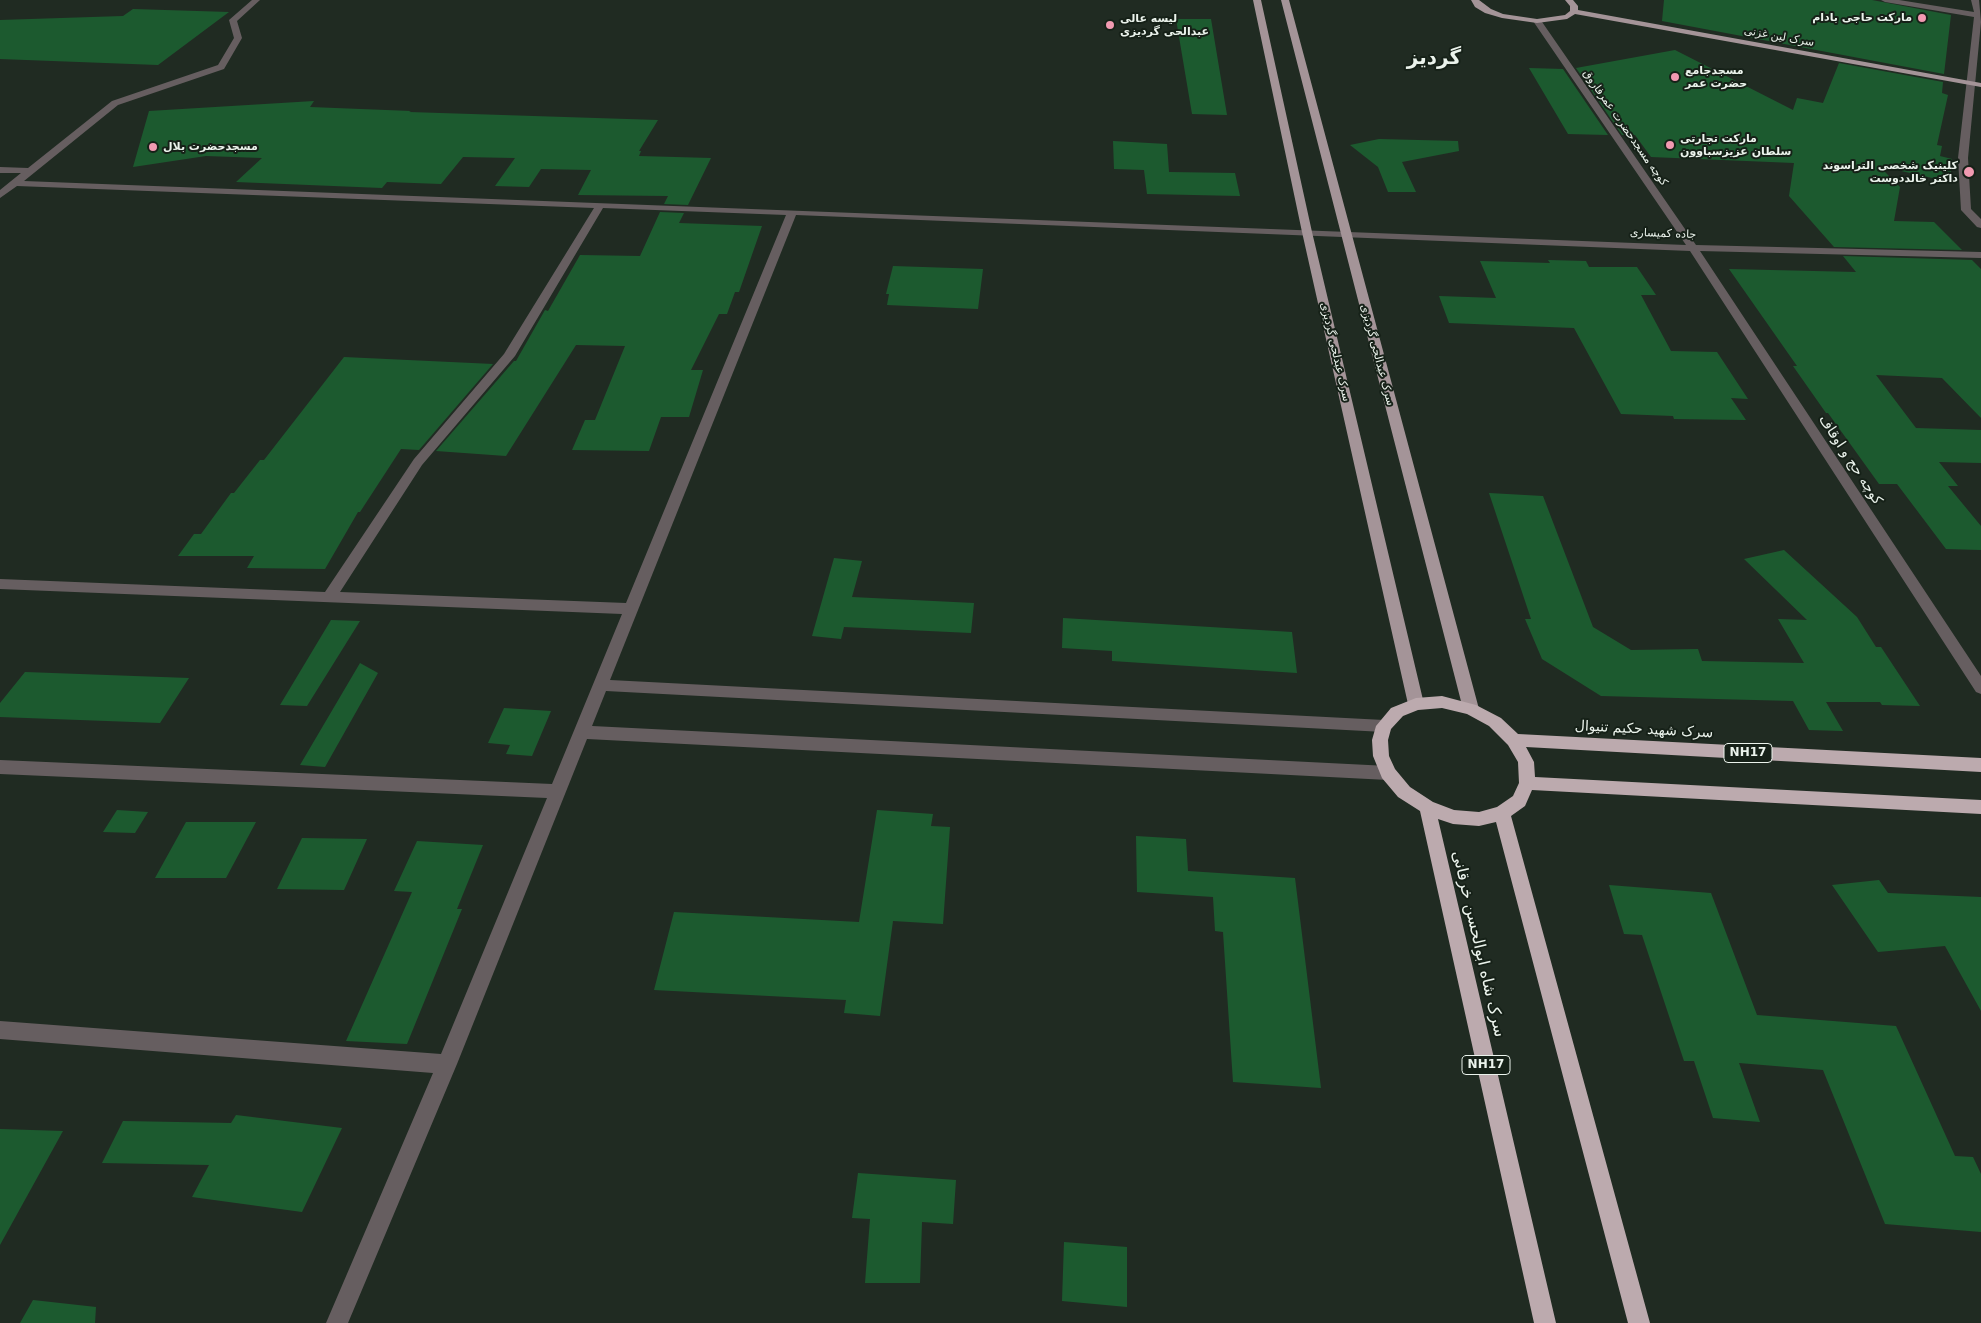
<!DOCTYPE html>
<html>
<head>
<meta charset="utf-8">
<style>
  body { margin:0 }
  canvas { display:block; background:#202b22 }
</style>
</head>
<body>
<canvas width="1981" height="1323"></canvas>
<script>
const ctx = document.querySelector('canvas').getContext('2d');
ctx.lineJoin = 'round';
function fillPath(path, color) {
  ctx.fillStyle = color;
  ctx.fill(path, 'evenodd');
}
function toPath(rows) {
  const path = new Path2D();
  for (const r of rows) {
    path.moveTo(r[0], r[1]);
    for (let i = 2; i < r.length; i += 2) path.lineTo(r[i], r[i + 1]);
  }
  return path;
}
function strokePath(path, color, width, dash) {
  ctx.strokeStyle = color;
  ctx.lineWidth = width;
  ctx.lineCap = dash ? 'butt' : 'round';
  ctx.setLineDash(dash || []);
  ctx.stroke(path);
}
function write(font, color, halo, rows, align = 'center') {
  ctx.font = font + ' "DejaVu Sans","Noto Sans Arabic",sans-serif';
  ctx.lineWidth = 4;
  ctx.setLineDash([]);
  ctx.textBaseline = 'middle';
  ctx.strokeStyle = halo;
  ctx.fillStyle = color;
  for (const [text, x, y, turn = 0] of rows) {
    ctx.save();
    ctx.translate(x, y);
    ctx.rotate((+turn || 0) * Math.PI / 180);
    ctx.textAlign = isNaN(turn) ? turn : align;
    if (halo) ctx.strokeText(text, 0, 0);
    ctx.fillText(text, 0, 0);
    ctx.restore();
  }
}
fillPath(toPath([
  [1664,0,1872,0,1951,15,1944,74,1662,21],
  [133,9,229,12,158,65,0,59,0,20,123,16],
  [1176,19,1211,19,1227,115,1192,114],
  [1675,50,1793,110,1797,98,1823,103,1839,63,1943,82,1942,93,1948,95,1937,145,1942,146,1940,156,1952,159,1950,182,1879,166,1900,187,1894,221,1934,222,1962,250,1834,247,1789,196,1794,163,1651,157,1635,135,1622,135,1576,68],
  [1529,68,1563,69,1608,135,1568,134],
  [314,101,310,107,411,111,409,112,658,120,639,151,641,151,639,156,711,158,688,205,664,204,668,196,578,195,591,170,541,169,529,187,495,186,515,158,463,157,441,184,387,182,382,188,236,182,262,158,206,156,133,167,149,111],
  [1379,139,1458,141,1459,151,1402,162,1416,192,1388,192,1378,167,1350,145],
  [1113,141,1167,144,1169,172,1235,173,1240,196,1147,194,1144,170,1114,169],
  [660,212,684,213,679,223,762,226,739,292,735,292,727,314,719,314,691,370,703,370,689,417,661,417,649,451,572,450,585,420,595,420,625,346,576,345,506,456,436,451,514,361,516,361,545,310,548,311,580,255,640,256],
  [1843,256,1972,260,1981,269,1981,418,1942,378,1876,375,1916,428,1981,430,1981,463,1939,462,1958,486,1948,486,1981,526,1981,550,1946,549,1897,484,1879,484,1828,413,1826,413,1793,366,1797,366,1729,269,1856,272],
  [1548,260,1586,261,1589,267,1637,267,1656,295,1641,295,1671,351,1717,352,1748,399,1731,398,1746,420,1674,419,1673,416,1621,414,1574,328,1449,323,1439,296,1496,298,1480,261,1550,263],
  [893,266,983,269,978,309,887,305,889,294,886,294],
  [344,357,493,364,419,450,401,449,360,512,358,512,325,569,247,568,254,556,178,556,194,534,201,534,231,493,234,493,260,460,264,460],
  [1489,493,1543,496,1593,627,1631,650,1698,649,1702,661,1804,663,1778,619,1807,620,1744,559,1784,550,1857,617,1876,647,1881,647,1920,706,1882,705,1880,702,1826,702,1843,731,1809,730,1793,701,1601,696,1542,659,1525,619,1531,619],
  [834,558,862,561,852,597,974,603,971,633,844,627,841,639,812,636],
  [1063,618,1292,632,1297,673,1112,661,1112,651,1062,648],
  [331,620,360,621,307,706,280,705],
  [360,663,378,673,325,767,300,765],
  [25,672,189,678,160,723,0,717,0,703],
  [504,708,551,711,532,756,506,754,510,745,488,743],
  [117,810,148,812,135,833,103,832],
  [877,810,933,814,931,826,950,827,943,924,893,921,880,1016,844,1013,846,1000,654,990,674,912,859,922],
  [186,822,256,822,226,878,155,878],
  [1136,836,1186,839,1188,871,1295,878,1321,1088,1233,1082,1223,932,1215,931,1213,897,1137,892],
  [302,838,367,839,344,890,277,889],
  [417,841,483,845,457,909,462,909,407,1044,346,1041,412,892,394,891],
  [1879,880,1888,893,1981,897,1981,1011,1945,946,1878,952,1832,885],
  [1609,885,1711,893,1757,1015,1896,1026,1955,1156,1973,1157,1981,1174,1981,1232,1885,1224,1823,1070,1739,1063,1760,1122,1713,1118,1694,1061,1684,1061,1642,935,1624,934],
  [236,1115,342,1128,302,1212,192,1197,209,1165,102,1163,123,1121,231,1123],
  [0,1129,63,1131,0,1245],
  [858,1173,956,1180,953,1224,922,1222,920,1283,865,1283,870,1219,852,1218],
  [1064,1242,1127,1247,1127,1307,1062,1301],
  [33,1300,96,1307,95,1323,20,1323]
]), '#1c5a2f');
fillPath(toPath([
  [252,0,260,0,237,21,242,38,224,69,118,105,24,181,1686,245,1533,21,1540,19,1696,245,1981,252,1981,258,1700,251,1981,676,1981,694,1976,692,1690,251,796,215,610,680,1384,720,1390,722,1392,726,1390,730,1384,732,606,691,592,726,1388,766,1394,768,1396,773,1394,778,1388,780,587,739,457,1064,348,1323,326,1323,433,1073,0,1039,0,1021,441,1054,547,798,0,774,0,760,552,784,622,614,0,589,0,579,325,592,414,459,504,354,594,208,17,186,0,198,0,190,21,173,0,173,0,167,28,168,112,101,218,65,234,38,229,20,252,0],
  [603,208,786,215,626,603,340,592,422,465,515,356,603,208],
  [1881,0,1899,0,1974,12,1971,0,1979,0,1981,22,1968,158,1971,209,1981,219,1981,228,1977,227,1961,210,1958,158,1974,17,1885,2,1881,0]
]), '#665e60');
fillPath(toPath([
  [1253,0,1261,0,1312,232,1424,704,1421,708,1416,710,1411,708,1408,704,1302,232,1253,0],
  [1281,0,1289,0,1479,709,1476,713,1471,715,1466,713,1463,709,1281,0],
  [1471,0,1479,0,1491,9,1503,14,1537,19,1565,15,1570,11,1570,6,1565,0,1573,0,1578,6,1578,10,1981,83,1981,87,1575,14,1567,19,1537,23,1502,18,1485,13,1475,7,1471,0]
]), '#a49498');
fillPath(toPath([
  [1442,696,1476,705,1501,718,1518,734,1981,758,1981,772,1526,747,1534,762,1535,777,1981,800,1981,814,1532,790,1525,806,1511,816,1650,1323,1628,1323,1496,822,1479,826,1453,824,1438,819,1556,1323,1534,1323,1420,811,1398,797,1382,778,1373,756,1372,740,1376,726,1391,708,1416,698,1442,696],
  [1442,708,1467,714,1489,726,1508,745,1518,762,1519,783,1513,796,1497,807,1479,812,1454,810,1433,802,1410,787,1395,769,1389,756,1388,740,1391,729,1403,716,1418,710,1442,708]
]), '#bcaaae');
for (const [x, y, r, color] of [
  [1922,18,5,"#f19ab1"],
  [1110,25,5,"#f19ab1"],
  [1675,77,5,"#f19ab1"],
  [1670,145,5,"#f19ab1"],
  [153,147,5,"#f19ab1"],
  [1969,172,6,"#f19ab1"]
]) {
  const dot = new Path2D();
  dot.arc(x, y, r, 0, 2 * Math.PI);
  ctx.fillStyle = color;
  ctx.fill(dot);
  strokePath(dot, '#162118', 2);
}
write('bold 11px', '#ebf3ec', '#162118', [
  ["مارکت حاجی بادام",1912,18,"right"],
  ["لیسه عالی",1120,19],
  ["عبدالحی گردیزی",1120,32],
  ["مسجدجامع",1685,71],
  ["حضرت عمر",1685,84],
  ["مارکت تجارتی",1680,139],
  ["سلطان عزیزسباوون",1680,152],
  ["مسجدحضرت بلال",163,147],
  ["کلینیک شخصی التراسوند",1958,166,"right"],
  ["داکتر خالددوست",1958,179,"right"]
], 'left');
write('11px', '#ebf3ec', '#162118', [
  ["سرک لین غزنی",1779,37,10],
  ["کوچه مسجدحضرت عمرفاروق",1625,128,55],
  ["جاده کمیساری",1663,234,2],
  ["سرک عبدلحی گردیزی",1335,352,77],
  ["سرک عبدالحی گردیزی",1377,355,75]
]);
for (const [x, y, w] of [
  [1748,753,48],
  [1486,1065,48]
]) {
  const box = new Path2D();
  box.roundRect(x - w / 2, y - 9.5, w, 19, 4);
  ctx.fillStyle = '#162118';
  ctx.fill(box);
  strokePath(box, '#ebf3ec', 1);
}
write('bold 12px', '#ebf3ec', null, [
  ["NH17",1748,753],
  ["NH17",1486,1065]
]);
write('14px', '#ebf3ec', '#162118', [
  ["کوچه حج و اوقاف",1850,460,57],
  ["سرک شهید حکیم تنیوال",1644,730,3]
]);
write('16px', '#ebf3ec', '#162118', [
  ["سرک شاه ابوالحسن خرقانی",1478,944,77]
]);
write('bold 20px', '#ebf3ec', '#162118', [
  ["گردیز",1434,59]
]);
</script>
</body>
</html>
